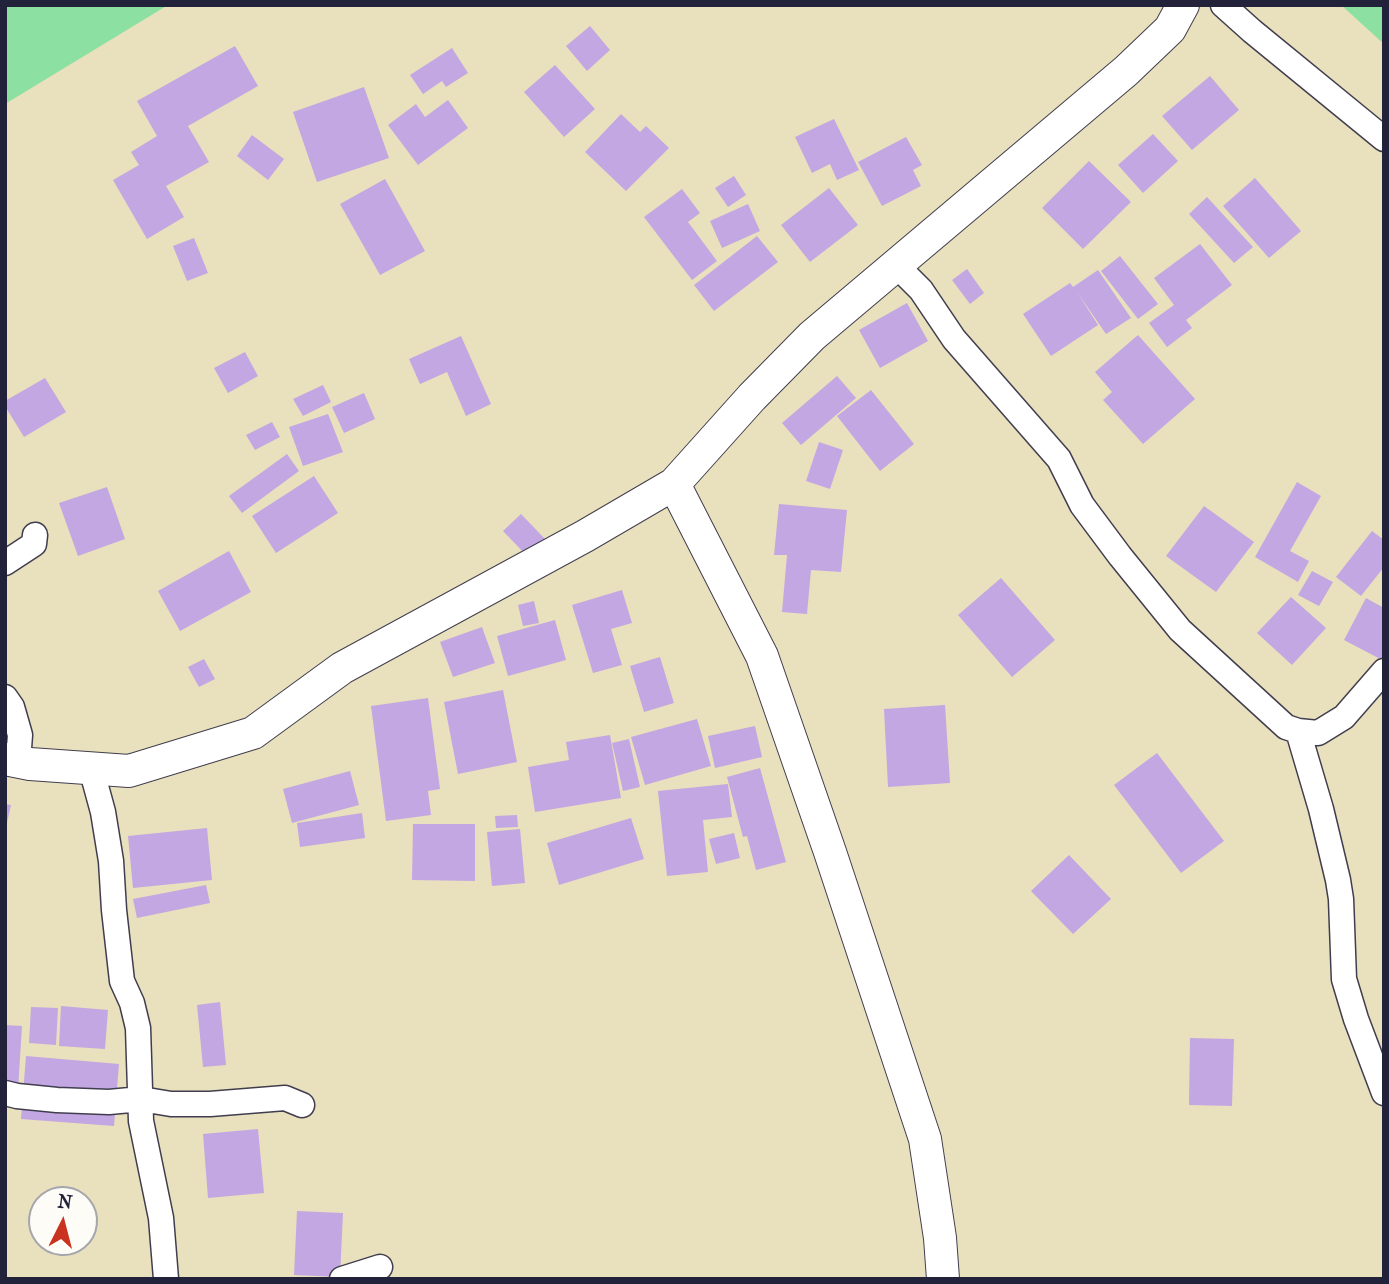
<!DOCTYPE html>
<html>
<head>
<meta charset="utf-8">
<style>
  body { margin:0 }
  #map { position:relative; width:1389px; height:1284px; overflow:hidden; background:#e9e0bd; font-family:"IM FELL French Canon",serif }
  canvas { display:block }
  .frame { position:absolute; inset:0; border:7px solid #22223b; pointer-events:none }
  .north { position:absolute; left:28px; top:1186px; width:70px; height:70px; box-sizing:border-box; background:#fdfcf7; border:2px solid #a5a5ac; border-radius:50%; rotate:6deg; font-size:19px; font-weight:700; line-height:28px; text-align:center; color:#22223b }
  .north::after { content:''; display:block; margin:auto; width:24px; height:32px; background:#c8321e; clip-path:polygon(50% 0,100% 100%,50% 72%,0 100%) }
</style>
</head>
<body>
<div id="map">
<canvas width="1389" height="1284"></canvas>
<div class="frame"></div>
<div class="north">N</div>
</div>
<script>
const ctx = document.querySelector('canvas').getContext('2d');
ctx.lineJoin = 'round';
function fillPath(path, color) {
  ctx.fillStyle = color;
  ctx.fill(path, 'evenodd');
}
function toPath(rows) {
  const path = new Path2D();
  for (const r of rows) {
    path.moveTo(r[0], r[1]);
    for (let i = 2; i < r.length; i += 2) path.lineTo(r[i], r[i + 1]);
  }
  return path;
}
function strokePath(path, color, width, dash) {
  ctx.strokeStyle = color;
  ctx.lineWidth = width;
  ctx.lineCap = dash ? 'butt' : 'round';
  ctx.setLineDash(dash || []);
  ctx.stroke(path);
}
fillPath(toPath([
  [5,5,168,5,5,104],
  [1341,5,1384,5,1384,44]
]), '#8be0a2');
fillPath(toPath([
  [590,26,610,50,587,71,566,46],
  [235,46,258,86,188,126,209,162,166,186,184,217,147,239,113,180,139,165,131,152,157,136,137,101],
  [452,48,468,73,446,87,442,81,423,94,410,75],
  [555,65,595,109,564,137,524,92],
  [1210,76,1239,110,1192,150,1162,116],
  [364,87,389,158,317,182,293,112],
  [448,100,468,128,418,165,388,125,416,104,425,117],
  [621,114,640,132,646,126,669,148,626,191,585,152],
  [834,119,859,170,837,180,830,164,812,173,795,137],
  [1153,134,1178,161,1143,193,1118,165],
  [252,135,284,159,268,180,237,156],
  [906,137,922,165,913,170,921,186,882,206,858,162],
  [1089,161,1131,202,1083,249,1042,208],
  [734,176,746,195,728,207,715,188],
  [1255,178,1301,231,1269,258,1223,206],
  [385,179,425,251,380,275,340,204],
  [829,188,858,225,810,262,781,225],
  [682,189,700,213,688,222,717,261,692,280,644,217],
  [1207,197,1253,247,1234,263,1189,214],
  [748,204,760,231,722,248,710,221],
  [757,236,778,262,714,311,694,285],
  [194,238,208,273,187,281,173,246],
  [1200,244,1232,285,1186,320,1192,328,1167,347,1149,323,1174,305,1154,278],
  [1120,256,1158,304,1138,319,1101,271],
  [967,269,984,293,970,304,952,280],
  [1098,270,1131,318,1106,334,1077,292,1098,325,1051,356,1023,314,1070,283,1073,287],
  [907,303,928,341,880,368,859,330],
  [1138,335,1195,399,1143,444,1103,400,1112,392,1095,372],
  [461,336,491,404,466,416,447,372,420,384,409,359],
  [245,352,258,376,228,393,214,368],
  [837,376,856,398,801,445,782,423],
  [45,378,66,412,24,437,5,406,5,401],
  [323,385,331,402,303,416,293,399],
  [871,390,914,444,880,471,837,416],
  [364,393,375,419,344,433,332,407],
  [328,414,343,452,303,466,289,427],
  [272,422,280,437,255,450,246,435],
  [819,442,843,450,830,489,806,481],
  [287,454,299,471,242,513,229,496],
  [314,476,338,513,276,553,252,516],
  [1297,482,1321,496,1290,551,1309,561,1298,582,1255,557],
  [107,487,125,539,78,556,59,503],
  [779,504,847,510,841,572,811,570,807,614,782,612,787,555,774,555],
  [1204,506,1254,542,1216,592,1166,556],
  [521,514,545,539,527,556,503,531],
  [1372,531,1384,540,1384,567,1361,596,1336,577],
  [229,551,251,592,180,631,158,591],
  [1312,571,1333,582,1319,606,1298,595],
  [1001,578,1055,640,1012,677,958,615],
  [622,590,632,623,611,629,622,665,593,673,572,605],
  [1291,597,1326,628,1292,665,1257,633],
  [1366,598,1384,608,1384,661,1344,640],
  [534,601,539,623,523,626,518,605],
  [555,620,566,660,508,676,497,636],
  [482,627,495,663,453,677,440,642],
  [660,657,674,703,644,712,630,666],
  [204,659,215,679,199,687,188,667],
  [503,690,517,762,458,774,444,702],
  [428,698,440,789,428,791,431,815,386,821,371,706],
  [945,705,950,783,888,787,884,709],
  [697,719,711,766,645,785,631,737],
  [755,726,762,757,715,768,708,736],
  [610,735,621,798,535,812,528,767,569,760,566,742],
  [629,739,640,787,623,791,612,743],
  [1157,753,1224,841,1181,873,1114,785],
  [760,768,786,862,756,870,747,836,743,837,727,777],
  [350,771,359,805,292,823,283,789],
  [728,784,732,817,703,820,708,872,667,876,658,791],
  [5,804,11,805,6,827,5,827],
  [362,813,365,838,300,847,297,823],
  [517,815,518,827,496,828,495,816],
  [631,818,644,859,559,885,547,843],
  [413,824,475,824,475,881,412,880],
  [207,828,212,880,133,888,128,836],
  [520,829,525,883,492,886,487,832],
  [734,833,740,858,716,864,709,839],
  [1069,855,1111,899,1073,934,1031,891],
  [206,885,210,903,137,918,133,899],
  [220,1002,226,1065,203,1067,197,1005],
  [61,1006,108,1010,105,1049,59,1046],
  [31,1007,58,1008,56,1045,29,1043],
  [5,1025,22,1026,18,1090,5,1089],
  [1190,1038,1234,1039,1232,1106,1189,1105],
  [26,1056,119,1064,114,1126,21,1119],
  [258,1129,264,1193,208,1198,203,1134],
  [297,1211,343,1213,340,1277,294,1275]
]), '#c3a7e2');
const minor = toPath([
  [1223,5,1252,31,1384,139],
  [895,264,921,290,954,339,1059,459,1082,505,1120,556,1180,630,1286,727,1298,731,1318,733,1344,717,1384,671],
  [5,563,34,544,35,535],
  [5,697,12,707,20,735,18,761],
  [1298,731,1321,809,1338,880,1341,899,1344,979,1356,1019,1384,1093],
  [91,768,103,812,111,861,114,910,122,981,132,1003,138,1028,141,1121,161,1218,166,1279],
  [5,1093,17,1096,57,1100,109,1102,141,1099,171,1104,210,1104,285,1098,302,1105],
  [342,1279,380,1267]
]);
const tertiary = toPath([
  [5,759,30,764,129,771,253,733,342,668,585,536,674,484],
  [943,1279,940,1238,925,1139,830,852,762,656,674,484,752,397,812,336,1126,71,1170,29,1183,5]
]);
strokePath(minor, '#403e4e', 27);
strokePath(tertiary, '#403e4e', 34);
strokePath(minor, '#fff', 24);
strokePath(tertiary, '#fff', 32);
</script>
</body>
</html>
